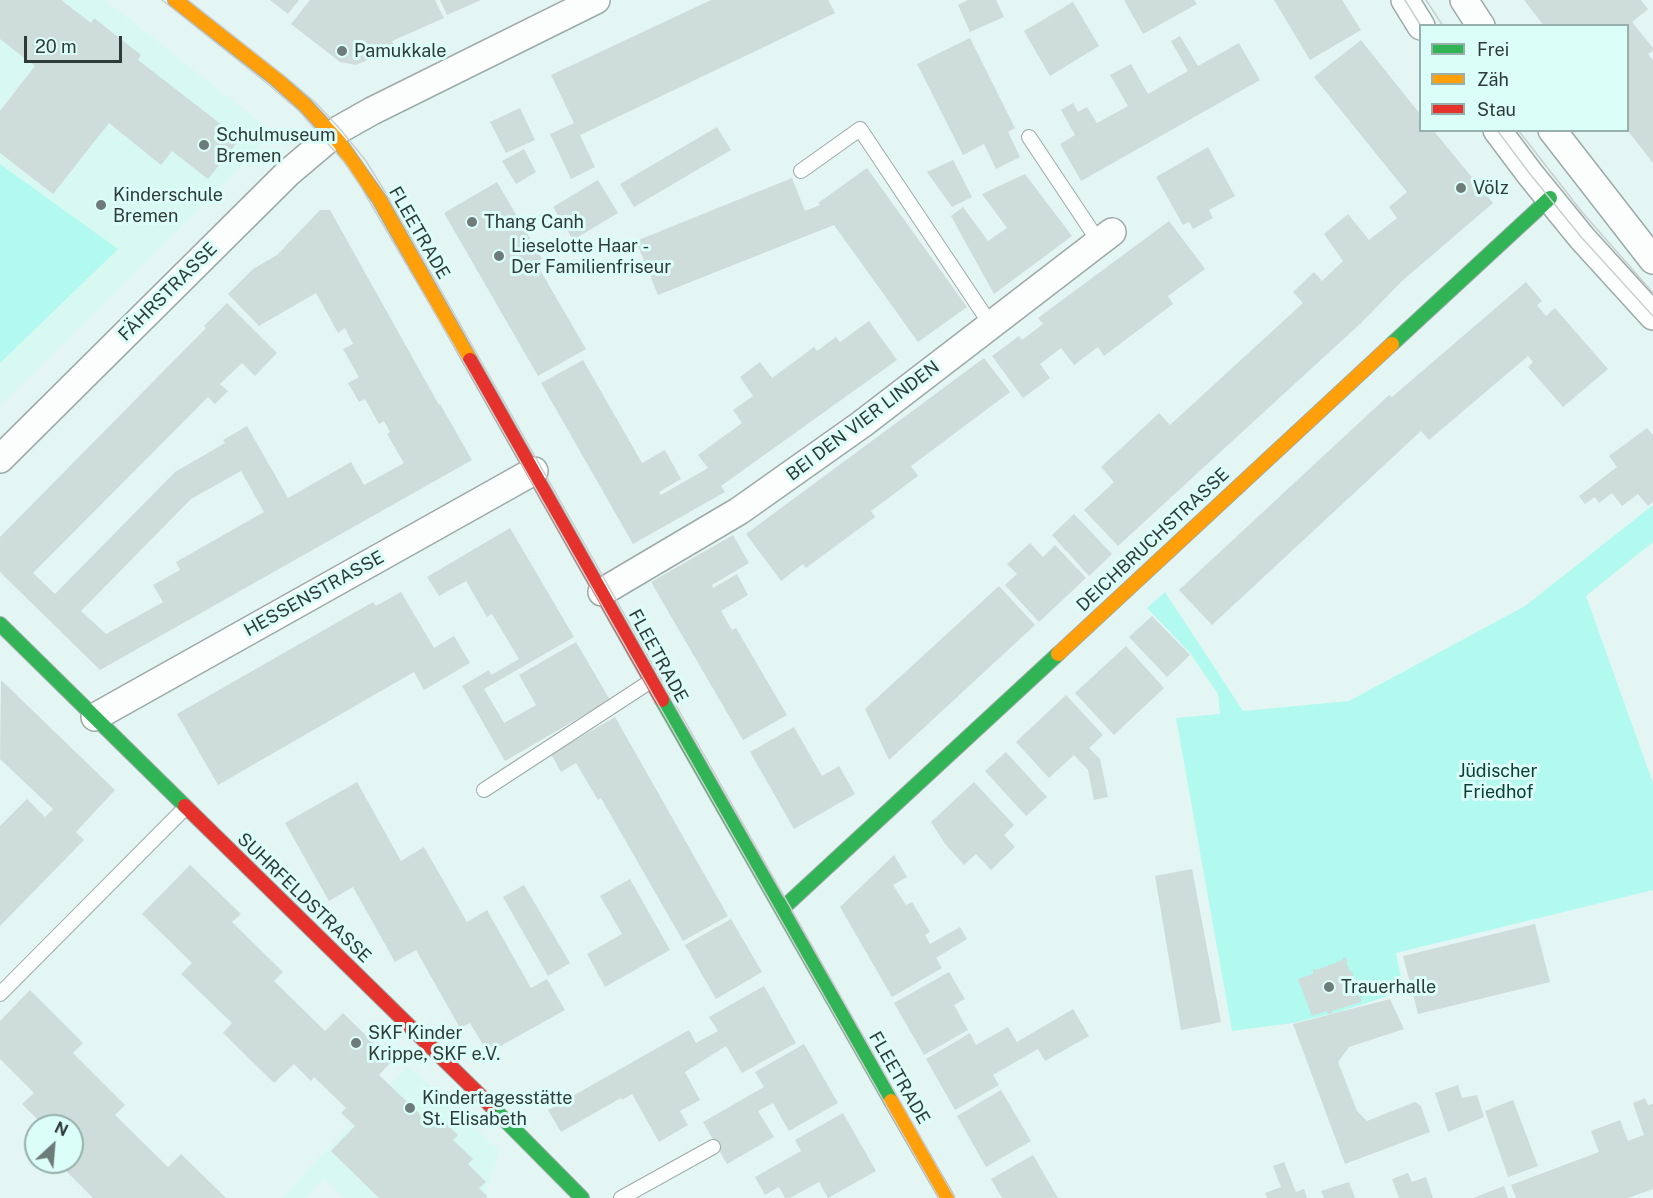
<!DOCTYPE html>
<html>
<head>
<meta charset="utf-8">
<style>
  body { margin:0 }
  #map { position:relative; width:1653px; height:1198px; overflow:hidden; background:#e4f6f3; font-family:"Public Sans",sans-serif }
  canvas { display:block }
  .legend { position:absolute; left:1419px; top:24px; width:210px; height:108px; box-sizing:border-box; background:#dcfef8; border:2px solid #96b0ab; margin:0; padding:8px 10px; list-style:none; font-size:18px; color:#2e3b38 }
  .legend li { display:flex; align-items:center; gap:12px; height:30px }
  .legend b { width:30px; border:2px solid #96b0ab }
  .north { position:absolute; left:24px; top:1114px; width:60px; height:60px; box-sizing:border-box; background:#dcfef8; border:2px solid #96b0ab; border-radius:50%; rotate:26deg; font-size:16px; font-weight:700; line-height:24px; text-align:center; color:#2e3b38 }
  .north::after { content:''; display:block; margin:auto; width:21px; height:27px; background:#6e7c79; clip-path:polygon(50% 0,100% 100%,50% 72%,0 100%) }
  .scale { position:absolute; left:24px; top:36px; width:98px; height:27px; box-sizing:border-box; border:3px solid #2e3b38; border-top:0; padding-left:8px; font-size:18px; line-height:21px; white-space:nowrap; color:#2e3b38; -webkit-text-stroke:4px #dcfef8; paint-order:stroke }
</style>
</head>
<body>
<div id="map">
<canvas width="1653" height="1198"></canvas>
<ul class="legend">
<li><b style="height:8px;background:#30b455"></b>Frei</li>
<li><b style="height:8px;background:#ff9f0a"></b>Zäh</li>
<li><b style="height:8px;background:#e5322d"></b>Stau</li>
</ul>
<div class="north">N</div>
<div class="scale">20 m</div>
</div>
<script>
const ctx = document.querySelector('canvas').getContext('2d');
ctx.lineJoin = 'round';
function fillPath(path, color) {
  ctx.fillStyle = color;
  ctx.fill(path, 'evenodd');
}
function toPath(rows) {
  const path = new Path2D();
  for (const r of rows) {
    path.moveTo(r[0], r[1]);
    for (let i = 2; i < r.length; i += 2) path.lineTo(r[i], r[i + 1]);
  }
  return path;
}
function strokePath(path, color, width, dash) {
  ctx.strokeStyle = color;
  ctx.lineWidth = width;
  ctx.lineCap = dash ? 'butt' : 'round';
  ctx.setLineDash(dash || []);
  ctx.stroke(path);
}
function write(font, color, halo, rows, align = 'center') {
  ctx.font = font + ' "Public Sans",sans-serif';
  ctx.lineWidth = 6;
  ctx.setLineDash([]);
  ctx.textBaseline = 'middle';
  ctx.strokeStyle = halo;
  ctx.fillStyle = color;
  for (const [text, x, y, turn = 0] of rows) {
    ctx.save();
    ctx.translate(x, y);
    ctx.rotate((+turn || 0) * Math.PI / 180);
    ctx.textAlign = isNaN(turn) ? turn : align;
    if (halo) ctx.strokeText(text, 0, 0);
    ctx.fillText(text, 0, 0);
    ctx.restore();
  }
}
fillPath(toPath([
  [0,0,105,0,270,130,258,150,0,406],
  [408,1066,500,1151,486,1190,488,1194,484,1198,344,1198,324,1178,305,1198,281,1198]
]), '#d8f8f2');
fillPath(toPath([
  [0,164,118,249,0,363],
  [1653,505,1653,542,1586,596,1653,783,1653,890,1396,953,1404,991,1338,1012,1293,1023,1232,1031,1176,718,1220,714,1218,694,1190,653,1147,608,1165,592,1243,711,1349,701,1525,606]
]), '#b2faf0');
fillPath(toPath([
  [0,0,61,0,91,23,94,18,141,55,138,60,240,139,208,179,172,151,161,165,109,123,53,194,0,153,0,111,35,66,0,39],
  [270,0,299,0,288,14],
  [310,0,435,0,444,18,392,41,395,48,356,65,340,62,291,24],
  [440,0,481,0,447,15],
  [711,0,828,0,835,13,580,135,595,167,571,179,550,134,574,123,551,75],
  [968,0,996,0,1004,17,970,32,958,5],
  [1124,0,1194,0,1197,4,1143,34],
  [1274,0,1342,0,1361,30,1310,60],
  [1524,0,1641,0,1648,9,1632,22,1653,48,1653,51,1648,54,1653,60,1653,163,1628,131,1628,26,1544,26],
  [1073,2,1099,46,1050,76,1024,31],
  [1180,36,1198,66,1239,43,1260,80,1081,181,1060,144,1075,135,1061,110,1073,103,1078,112,1087,107,1097,123,1128,106,1110,75,1131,64,1148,94,1188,71,1171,41],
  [970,38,1015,128,1008,132,1020,157,996,169,984,144,963,155,917,64],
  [1361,40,1420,114,1420,130,1433,130,1493,203,1402,281,1361,323,1118,546,1084,510,1114,482,1101,467,1159,413,1170,425,1303,303,1293,292,1314,272,1322,281,1343,261,1324,234,1348,214,1369,240,1397,218,1389,207,1407,192,1314,77],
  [520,108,535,140,506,153,490,122],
  [717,127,731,150,634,207,620,184],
  [1208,147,1235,196,1209,210,1213,218,1193,229,1189,222,1183,225,1156,177],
  [524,149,536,172,516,184,502,161],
  [953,160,972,197,952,207,927,172],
  [867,168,967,307,918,342,834,225,658,295,636,241,792,178,805,211,820,205,818,203],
  [1025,174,1072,236,994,294,951,216,963,207,988,241,1007,228,982,194],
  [598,180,618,213,573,240,553,207],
  [497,182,542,259,536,263,586,349,538,376,444,213],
  [320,210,330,210,439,405,440,404,472,460,100,670,0,572,0,537,206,328,204,326,227,303,277,353,255,376,242,363,220,384,228,391,215,404,208,397,33,573,55,594,175,472,225,443,223,440,247,426,288,498,351,462,364,485,404,463,387,434,390,432,384,421,379,424,365,399,359,402,348,383,359,377,343,349,353,344,345,328,338,333,316,293,259,326,228,294,253,269,277,255],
  [241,471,264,512,176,562,180,570,153,585,163,602,106,634,81,611,191,499],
  [1169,221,1205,269,1168,296,1173,304,1104,356,1098,347,1074,365,1061,348,1040,364,1050,378,1023,398,992,356,1019,336,1022,340,1043,324,1038,318],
  [1526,282,1542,301,1537,305,1546,316,1555,308,1608,369,1563,407,1528,367,1533,362,1528,356,1429,440,1421,431,1212,625,1179,590,1389,395,1392,397],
  [869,321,897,360,721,486,725,492,633,544,541,383,583,360,642,463,665,450,681,479,659,492,661,495,708,468,698,455,742,423,733,410,753,396,740,377,760,362,772,378,814,347,817,351,836,337,840,342],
  [984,358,1010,392,911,466,918,476,871,511,875,517,806,568,803,564,781,581,746,534],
  [1647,428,1653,435,1653,502,1648,506,1638,494,1622,506,1612,493,1599,503,1595,497,1585,504,1579,496,1617,467,1609,456],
  [1074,514,1112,554,1089,576,1052,535],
  [510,528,574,637,484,689,504,723,536,705,519,675,576,642,610,700,505,761,462,686,489,670,491,675,519,659,492,614,487,617,466,581,439,596,427,577],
  [733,535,749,563,712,585,713,588,737,574,748,595,721,611,732,630,736,628,787,715,743,740,651,582],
  [1030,543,1043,557,1055,545,1086,578,1039,622,1005,585,1017,574,1007,564],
  [999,586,1035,625,889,760,865,709],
  [401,592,434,648,454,636,470,663,424,690,414,672,218,785,177,714,373,602,376,606],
  [1152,616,1190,655,1167,677,1129,637],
  [1126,646,1164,688,1114,735,1075,693],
  [1,680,115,790,76,832,84,840,0,926,0,826,27,799,45,817,53,809,0,759],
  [1066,695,1103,735,1089,748,1100,759,1108,797,1094,800,1088,770,1074,755,1049,778,1016,742],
  [615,717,728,916,683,941,601,798,598,800,576,763,561,772,551,754],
  [794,727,822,776,839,766,855,794,794,829,750,752],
  [1006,752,1047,797,1026,816,985,771],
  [357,782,401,861,424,847,467,922,487,910,531,988,547,979,565,1010,488,1053,470,1023,460,1028,416,950,395,962,353,887,329,901,285,823],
  [974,782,1014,825,1004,835,1015,847,991,870,976,854,964,865,945,844,931,822],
  [894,855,907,877,893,885,906,905,912,902,930,932,925,935,930,944,960,927,967,939,936,958,942,968,892,997,840,907],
  [190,865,241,914,232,922,283,972,274,981,325,1031,343,1013,392,1061,379,1075,428,1122,436,1114,458,1135,453,1140,473,1159,468,1164,486,1182,479,1188,487,1196,486,1198,379,1198,331,1151,355,1126,341,1113,346,1108,314,1077,311,1081,294,1064,274,1083,223,1033,232,1023,181,974,192,963,142,914],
  [1192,869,1221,1022,1181,1030,1155,876],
  [630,879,670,950,605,987,587,954,622,934,600,896],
  [524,885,570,963,548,976,503,897],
  [731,919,762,972,716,999,685,945],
  [1535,924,1550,982,1418,1014,1403,956],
  [1345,957,1348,962,1346,962,1350,972,1352,971,1355,985,1356,984,1359,997,1361,996,1361,1002,1332,1011,1332,1013,1329,1014,1326,1011,1312,1016,1298,979,1313,974,1313,969,1316,970,1343,960,1342,959],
  [949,972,965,999,954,1005,968,1030,924,1055,894,1003],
  [764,986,796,1043,742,1073,726,1046,685,1072,700,1100,680,1111,688,1125,659,1142,632,1094,622,1100,621,1098,561,1132,548,1110,689,1030,696,1043,718,1031,709,1017],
  [30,990,83,1043,73,1053,125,1105,115,1115,168,1167,181,1154,226,1198,93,1198,63,1168,69,1162,72,1162,75,1156,72,1154,72,1126,44,1126,22,1104,34,1093,0,1059,0,1021],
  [1390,999,1404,1029,1349,1047,1338,1062,1357,1111,1367,1121,1415,1102,1421,1106,1430,1132,1345,1164,1293,1024],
  [1073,1009,1089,1036,1045,1061,1038,1049,993,1075,999,1085,955,1110,926,1059,970,1033,976,1045,1008,1027,1017,1042],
  [804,1044,838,1103,789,1131,773,1103,758,1111,774,1137,727,1164,703,1122,764,1087,755,1072],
  [1458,1085,1462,1098,1477,1095,1484,1117,1448,1132,1435,1093],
  [1001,1090,1031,1141,986,1167,957,1116],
  [1645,1098,1648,1105,1653,1104,1653,1189,1628,1198,1516,1198,1511,1185,1599,1152,1591,1131,1620,1120,1628,1141,1644,1135,1633,1103],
  [1513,1100,1538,1166,1508,1177,1485,1111],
  [843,1113,876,1171,828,1198,819,1182,790,1198,785,1198,779,1187,765,1195,755,1177,801,1151,795,1140],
  [1033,1155,1058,1198,1002,1198,991,1179],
  [1284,1162,1296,1192,1304,1189,1307,1198,1267,1198,1265,1193,1281,1187,1273,1166],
  [1408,1173,1412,1182,1426,1177,1433,1198,1399,1198,1392,1179],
  [1349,1182,1355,1198,1324,1198,1321,1191],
  [1504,1186,1508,1198,1473,1198]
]), '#cedcda');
const lane = toPath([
  [1029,137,1099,242],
  [801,171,860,129,991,325],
  [484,790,651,681],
  [0,994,186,807],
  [621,1198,713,1147]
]);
const street = toPath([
  [1405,0,1421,26],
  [1464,0,1481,26],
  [1497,130,1530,174,1582,238,1653,316],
  [1552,130,1653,260],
  [0,459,288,173,340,129,372,111,596,0],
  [602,592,739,511,862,424,1112,232],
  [95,717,534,471]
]);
const fast = toPath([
  [1392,344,1550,198],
  [0,624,185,806],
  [662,700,891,1101],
  [782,909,1058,654],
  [491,1106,582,1198]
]);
const slow = toPath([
  [175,0,276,79,305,105,339,142,379,199,470,360],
  [1058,654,1392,344],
  [891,1101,947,1198]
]);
const jam = toPath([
  [470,360,662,700],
  [185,806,491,1106]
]);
strokePath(lane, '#9caaa8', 16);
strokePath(street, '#9caaa8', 30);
strokePath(fast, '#9caaa8', 16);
strokePath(slow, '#9caaa8', 16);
strokePath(jam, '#9caaa8', 16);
strokePath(lane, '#fbfefd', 14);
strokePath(street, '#fbfefd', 27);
strokePath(fast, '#30b455', 14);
strokePath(slow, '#ff9f0a', 14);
strokePath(jam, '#e5322d', 14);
strokePath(toPath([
  [162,0,269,85,299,111,345,163,361,187,471,375,939,1198],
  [188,0,287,78,315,102,340,129,366,161,387,195,955,1198],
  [1405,0,1421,26],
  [1426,0,1443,26],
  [1497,130,1530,174,1582,238,1653,316],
  [1518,130,1582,212,1653,293]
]), '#cacfce', 1.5);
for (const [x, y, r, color] of [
  [342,51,6,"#6e7c79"],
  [204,145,6,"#6e7c79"],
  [1461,188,6,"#6e7c79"],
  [101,205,6,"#6e7c79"],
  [472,222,6,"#6e7c79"],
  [499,256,6,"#6e7c79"],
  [1329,987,6,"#6e7c79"],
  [356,1043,6,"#6e7c79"],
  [410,1108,6,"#6e7c79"]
]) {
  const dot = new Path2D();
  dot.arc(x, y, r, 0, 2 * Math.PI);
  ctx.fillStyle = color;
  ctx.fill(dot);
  strokePath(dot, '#dcfef8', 2);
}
write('18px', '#2e3b38', '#dcfef8', [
  ["Pamukkale",354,51],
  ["Schulmuseum",216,135],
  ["Bremen",216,156],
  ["Völz",1473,188],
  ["Kinderschule",113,195],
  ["Bremen",113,216],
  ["Thang Canh",484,222],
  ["Lieselotte Haar -",511,246],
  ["Der Familienfriseur",511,267],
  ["Trauerhalle",1341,987],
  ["SKF Kinder",368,1033],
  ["Krippe, SKF e.V.",368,1054],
  ["Kindertagesstätte",422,1098],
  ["St. Elisabeth",422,1119]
], 'left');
write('18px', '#2e3b38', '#dcfef8', [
  ["FLEETRADE",419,233,60],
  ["FÄHRSTRASSE",168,292,-45],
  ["BEI DEN VIER LINDEN",863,421,-37],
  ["DEICHBRUCHSTRASSE",1153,540,-43],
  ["HESSENSTRASSE",314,594,-29],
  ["FLEETRADE",658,656,61],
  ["SUHRFELDSTRASSE",304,898,44],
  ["FLEETRADE",899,1078,60]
]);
write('18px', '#084039', '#dcfef8', [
  ["Jüdischer",1498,771],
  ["Friedhof",1498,792]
]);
</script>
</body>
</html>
